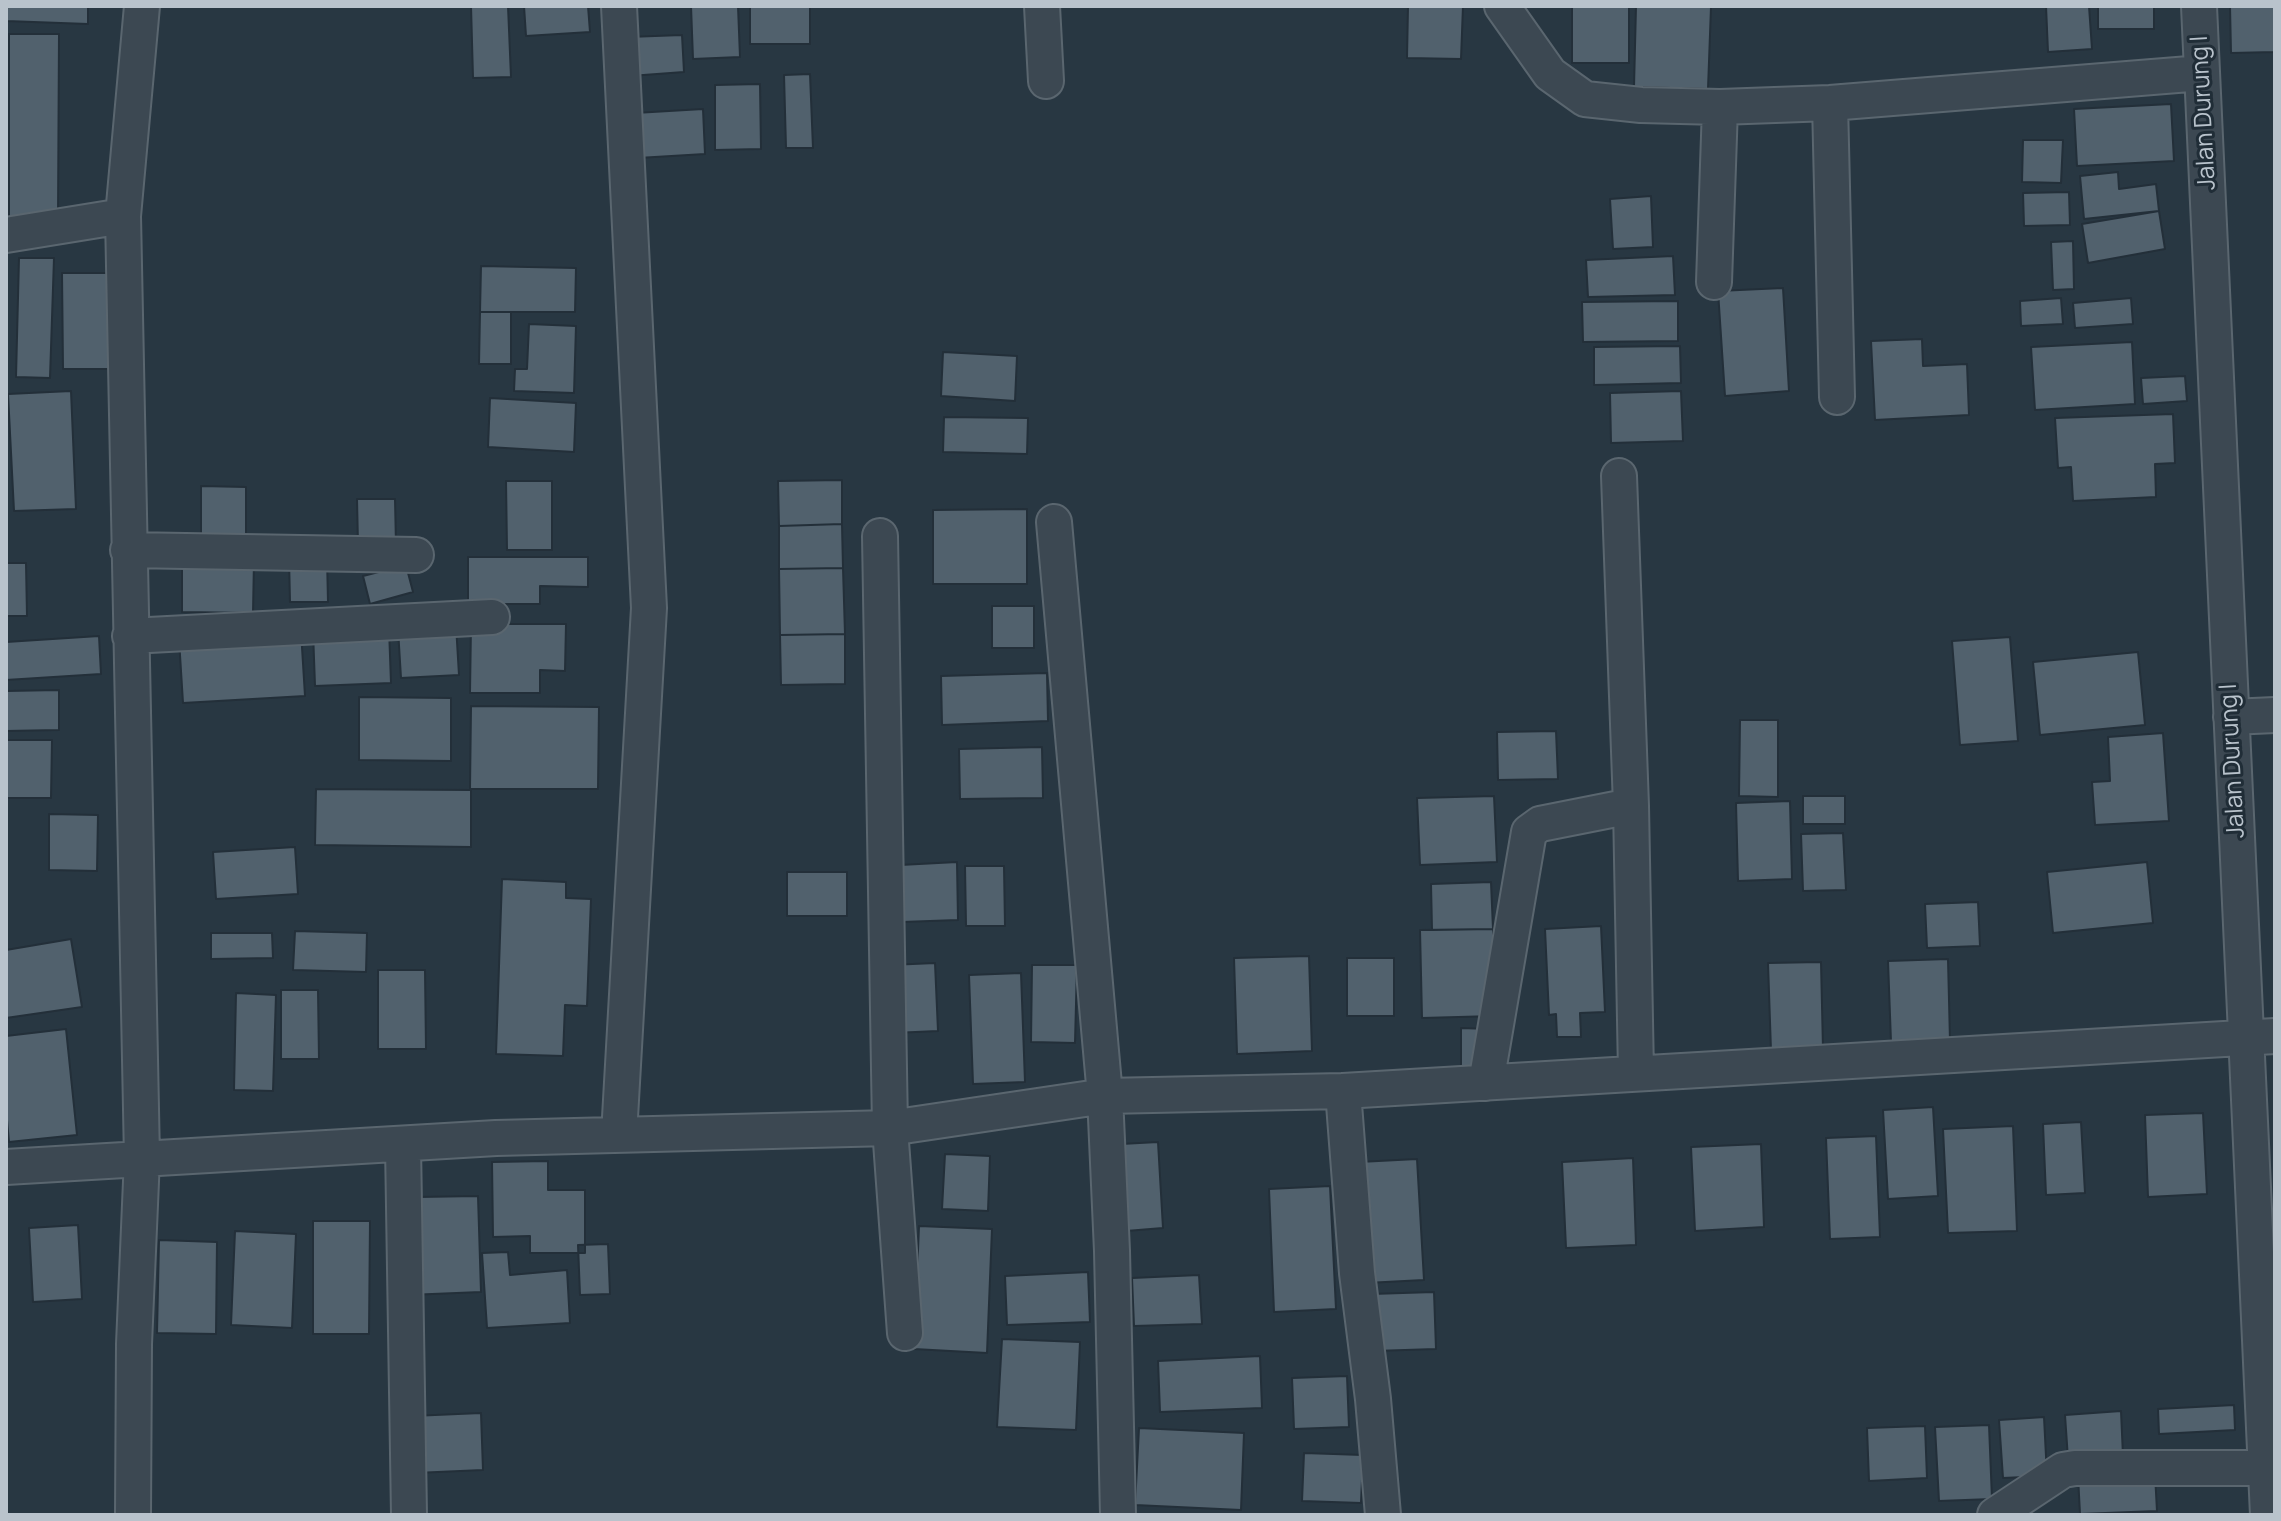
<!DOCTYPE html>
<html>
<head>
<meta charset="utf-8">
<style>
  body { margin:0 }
  #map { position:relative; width:2281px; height:1521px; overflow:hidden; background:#283742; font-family:Manrope,sans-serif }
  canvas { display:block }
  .frame { position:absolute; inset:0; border:8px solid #b9c3cc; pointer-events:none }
</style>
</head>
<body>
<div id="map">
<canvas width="2281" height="1521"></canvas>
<div class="frame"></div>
</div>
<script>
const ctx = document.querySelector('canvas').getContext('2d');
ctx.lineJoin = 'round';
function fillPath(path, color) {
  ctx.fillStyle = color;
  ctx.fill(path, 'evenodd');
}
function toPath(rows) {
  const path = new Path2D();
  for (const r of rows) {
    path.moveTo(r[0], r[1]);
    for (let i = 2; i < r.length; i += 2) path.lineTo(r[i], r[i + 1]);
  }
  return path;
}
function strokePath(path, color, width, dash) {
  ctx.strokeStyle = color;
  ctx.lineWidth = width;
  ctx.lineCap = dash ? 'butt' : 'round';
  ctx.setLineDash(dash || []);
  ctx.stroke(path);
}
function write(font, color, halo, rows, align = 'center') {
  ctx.font = font + ' Manrope,sans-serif';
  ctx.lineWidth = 6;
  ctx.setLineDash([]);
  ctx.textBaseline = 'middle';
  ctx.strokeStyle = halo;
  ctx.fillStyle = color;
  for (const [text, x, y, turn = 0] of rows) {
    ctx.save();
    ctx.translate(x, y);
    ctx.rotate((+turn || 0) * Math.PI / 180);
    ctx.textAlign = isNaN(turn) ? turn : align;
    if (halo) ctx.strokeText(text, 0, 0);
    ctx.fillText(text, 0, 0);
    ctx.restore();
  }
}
const building = toPath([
  [6,6,88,6,88,24,6,21,6,6],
  [471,6,508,6,511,77,473,78,471,6],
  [524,6,588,6,590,32,526,36,524,6],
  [691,6,738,6,740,57,693,59,691,6],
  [750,6,810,6,810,44,750,44,750,6],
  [1408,6,1463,6,1461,59,1407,58,1408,6],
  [1572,6,1629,6,1629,63,1572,63,1572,6],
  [1636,6,1711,7,1708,89,1634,87,1636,6],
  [2046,6,2089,6,2092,49,2048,52,2046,6],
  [2098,6,2154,6,2154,29,2098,29,2098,6],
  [2230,6,2275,6,2275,52,2231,53,2230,6],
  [9,34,59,34,58,221,9,221,9,34],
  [682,35,684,72,630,76,628,37,682,35],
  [810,74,813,148,786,148,784,75,810,74],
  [760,84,761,149,715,150,715,85,760,84],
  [2171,104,2174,161,2077,166,2074,109,2171,104],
  [703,109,705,154,638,158,635,113,703,109],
  [2023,140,2063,140,2061,183,2022,182,2023,140],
  [2118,172,2119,189,2156,184,2159,211,2084,219,2080,176,2118,172],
  [2069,192,2070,225,2024,226,2023,193,2069,192],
  [1651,196,1653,247,1613,249,1610,199,1651,196],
  [2159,211,2165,249,2088,263,2082,224,2159,211],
  [2073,241,2074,289,2053,290,2051,242,2073,241],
  [1673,256,1675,295,1588,297,1586,260,1673,256],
  [19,258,54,258,50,378,16,377,19,258],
  [481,266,576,268,575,312,480,312,481,266],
  [62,273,110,273,111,369,63,369,62,273],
  [1783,288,1789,391,1725,396,1718,291,1783,288],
  [2061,298,2063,324,2021,326,2020,301,2061,298],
  [2131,298,2133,324,2075,328,2073,303,2131,298],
  [1678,301,1678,341,1583,342,1582,302,1678,301],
  [480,312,511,312,511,364,479,364,480,312],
  [529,324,576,326,574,393,514,391,515,369,527,369,529,324],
  [1922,339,1923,366,1967,364,1969,415,1875,420,1871,341,1922,339],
  [2132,342,2135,404,2035,410,2031,347,2132,342],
  [1680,346,1681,383,1594,385,1594,347,1680,346],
  [943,352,1017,356,1015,401,941,396,943,352],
  [2185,376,2187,401,2143,404,2141,378,2185,376],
  [71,391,76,509,14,511,8,394,71,391],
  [1681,391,1683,441,1611,443,1610,393,1681,391],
  [490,398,576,403,574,452,488,447,490,398],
  [2173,414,2175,463,2155,464,2156,497,2073,501,2071,467,2058,468,2055,418,2173,414],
  [944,417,1028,418,1027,454,943,452,944,417],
  [842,480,842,524,779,526,778,481,842,480],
  [506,481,552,481,552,550,507,550,506,481],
  [201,486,246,487,246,542,201,541,201,486],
  [357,499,395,499,396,545,358,545,357,499],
  [1027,509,1027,584,933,584,933,510,1027,509],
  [842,524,843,568,779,569,779,526,842,524],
  [327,557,328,602,290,602,289,558,327,557],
  [468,557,588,557,588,587,540,586,540,604,468,604,468,557],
  [182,559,254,560,253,613,182,612,182,559],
  [6,563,26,563,27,616,6,616,6,563],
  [406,565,413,592,370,604,363,576,406,565],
  [843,568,845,634,780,635,779,569,843,568],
  [992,606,1034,606,1034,648,992,648,992,606],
  [471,624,566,624,565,671,540,670,540,693,470,693,471,624],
  [456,625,459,675,401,678,398,629,456,625],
  [389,628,391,683,315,686,313,631,389,628],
  [301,631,305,696,183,703,179,639,301,631],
  [845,634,845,684,781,685,780,635,845,634],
  [99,636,101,674,6,680,6,642,99,636],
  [2010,637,2018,741,1960,745,1952,641,2010,637],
  [2138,652,2145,725,2040,735,2033,662,2138,652],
  [1047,673,1048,721,942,725,941,676,1047,673],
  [59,690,59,730,6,731,6,691,59,690],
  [359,697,451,698,451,761,359,760,359,697],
  [471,706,599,707,598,789,470,789,471,706],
  [1740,720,1778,720,1778,797,1739,796,1740,720],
  [1556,731,1558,779,1498,780,1497,732,1556,731],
  [2163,733,2169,821,2095,825,2092,782,2110,781,2108,737,2163,733],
  [6,740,52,740,51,798,6,798,6,740],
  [1042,747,1043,798,960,799,959,749,1042,747],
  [316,789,471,790,471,847,315,845,316,789],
  [1494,796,1497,862,1420,865,1417,798,1494,796],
  [1803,796,1845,796,1845,824,1803,824,1803,796],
  [1790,801,1792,879,1738,881,1736,803,1790,801],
  [49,814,98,815,97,871,49,870,49,814],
  [1843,833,1846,890,1803,891,1801,834,1843,833],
  [295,847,298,894,216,899,213,852,295,847],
  [957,862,958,920,902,922,900,865,957,862],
  [2147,862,2153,923,2053,933,2047,872,2147,862],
  [965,866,1004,866,1005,926,966,926,965,866],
  [787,872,847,872,847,916,787,916,787,872],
  [502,879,566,882,566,898,591,899,587,1006,565,1005,563,1056,496,1054,502,879],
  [1491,882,1493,929,1432,930,1431,884,1491,882],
  [1978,902,1980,946,1927,948,1925,904,1978,902],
  [1601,926,1605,1012,1580,1013,1581,1037,1557,1037,1556,1014,1549,1015,1545,929,1601,926],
  [1493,929,1495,1016,1422,1018,1420,930,1493,929],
  [295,931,367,933,366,972,293,970,295,931],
  [211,933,272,933,273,958,211,959,211,933],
  [71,939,82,1007,6,1018,6,950,71,939],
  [1309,956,1312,1051,1237,1054,1234,958,1309,956],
  [1347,958,1394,958,1394,1016,1347,1016,1347,958],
  [1948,959,1950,1041,1891,1042,1888,961,1948,959],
  [1821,962,1823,1049,1771,1051,1768,963,1821,962],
  [935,963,938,1031,893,1033,890,965,935,963],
  [1032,965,1077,965,1075,1043,1031,1042,1032,965],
  [378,970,425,970,426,1049,378,1049,378,970],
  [1021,973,1025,1082,973,1084,969,975,1021,973],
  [281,990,318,990,319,1059,281,1059,281,990],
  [236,993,276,995,273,1091,234,1090,236,993],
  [1461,1028,1489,1029,1488,1066,1461,1066,1461,1028],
  [66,1029,77,1135,9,1142,6,1109,6,1036,66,1029],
  [1933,1107,1938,1196,1888,1199,1883,1110,1933,1107],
  [2203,1113,2207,1194,2148,1197,2145,1115,2203,1113],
  [2081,1122,2085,1193,2046,1195,2043,1124,2081,1122],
  [2013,1126,2017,1231,1948,1233,1943,1129,2013,1126],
  [1876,1136,1880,1237,1830,1239,1826,1138,1876,1136],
  [1158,1142,1163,1228,1126,1231,1121,1144,1158,1142],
  [1761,1144,1764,1227,1695,1231,1691,1147,1761,1144],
  [945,1154,990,1156,988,1211,942,1209,945,1154],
  [1633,1158,1636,1245,1566,1248,1562,1162,1633,1158],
  [1417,1159,1424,1280,1366,1283,1359,1162,1417,1159],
  [548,1161,548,1190,585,1190,585,1253,530,1253,530,1236,493,1237,492,1162,548,1161],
  [1330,1186,1336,1309,1274,1312,1269,1189,1330,1186],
  [478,1196,481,1292,408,1295,418,1197,478,1196],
  [313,1221,370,1221,369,1334,313,1334,313,1221],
  [78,1225,82,1299,33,1302,29,1228,78,1225],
  [919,1226,992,1229,987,1353,914,1349,919,1226],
  [235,1231,296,1234,292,1328,231,1325,235,1231],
  [159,1240,217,1242,216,1334,157,1333,159,1240],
  [608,1244,610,1294,580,1295,578,1245,608,1244],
  [508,1252,510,1275,567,1270,570,1323,487,1328,482,1253,508,1252],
  [1088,1272,1090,1322,1007,1325,1005,1276,1088,1272],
  [1199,1275,1202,1324,1134,1326,1132,1278,1199,1275],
  [1434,1292,1436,1349,1374,1351,1371,1294,1434,1292],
  [1002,1339,1080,1342,1076,1430,997,1427,1002,1339],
  [1260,1356,1262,1408,1160,1412,1158,1361,1260,1356],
  [1347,1376,1349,1427,1294,1429,1292,1378,1347,1376],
  [2234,1405,2235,1430,2159,1434,2158,1409,2234,1405],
  [2121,1411,2123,1456,2068,1459,2065,1415,2121,1411],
  [481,1413,483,1470,415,1473,412,1416,481,1413],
  [2044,1417,2047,1476,2003,1478,1999,1420,2044,1417],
  [1989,1425,1992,1499,1939,1501,1935,1427,1989,1425],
  [1925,1426,1927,1478,1869,1481,1867,1428,1925,1426],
  [1139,1428,1244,1433,1241,1510,1135,1505,1139,1428],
  [1304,1453,1363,1455,1361,1503,1302,1501,1304,1453],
  [2155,1474,2157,1511,2080,1514,2078,1476,2155,1474]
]);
fillPath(building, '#51616d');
strokePath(building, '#232f39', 2);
const street = toPath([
  [619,6,649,608,619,1135],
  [1042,6,1046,81],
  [1502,6,1550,74,1585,99,1641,105,1720,107,1830,103,2202,73],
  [2199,6,2268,1515],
  [1830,103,1837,397],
  [6,235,123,216],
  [1714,282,1720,107],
  [1619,476,1631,806,1636,1073],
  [1054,522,1105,1096,1112,1251,1118,1515],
  [880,536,890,1128,905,1333],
  [128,550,416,555],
  [130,636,492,617],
  [2231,717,2275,715],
  [1486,1083,1529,832,1540,824,1631,806],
  [1343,1091,1357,1273,1373,1399,1383,1515],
  [403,1145,409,1515],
  [6,1167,496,1138,890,1128,1105,1096,1343,1091,2275,1036],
  [133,1515,134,1344,142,1158,123,216,142,6],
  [1995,1515,2063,1470,2075,1468,2265,1468]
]);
strokePath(street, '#5a666f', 38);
strokePath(street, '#3c4852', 34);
write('24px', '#b9c3cc', '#202d37', [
  ["Jalan Durung I",2204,113,-93],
  ["Jalan Durung I",2233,761,-93]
]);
</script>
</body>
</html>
